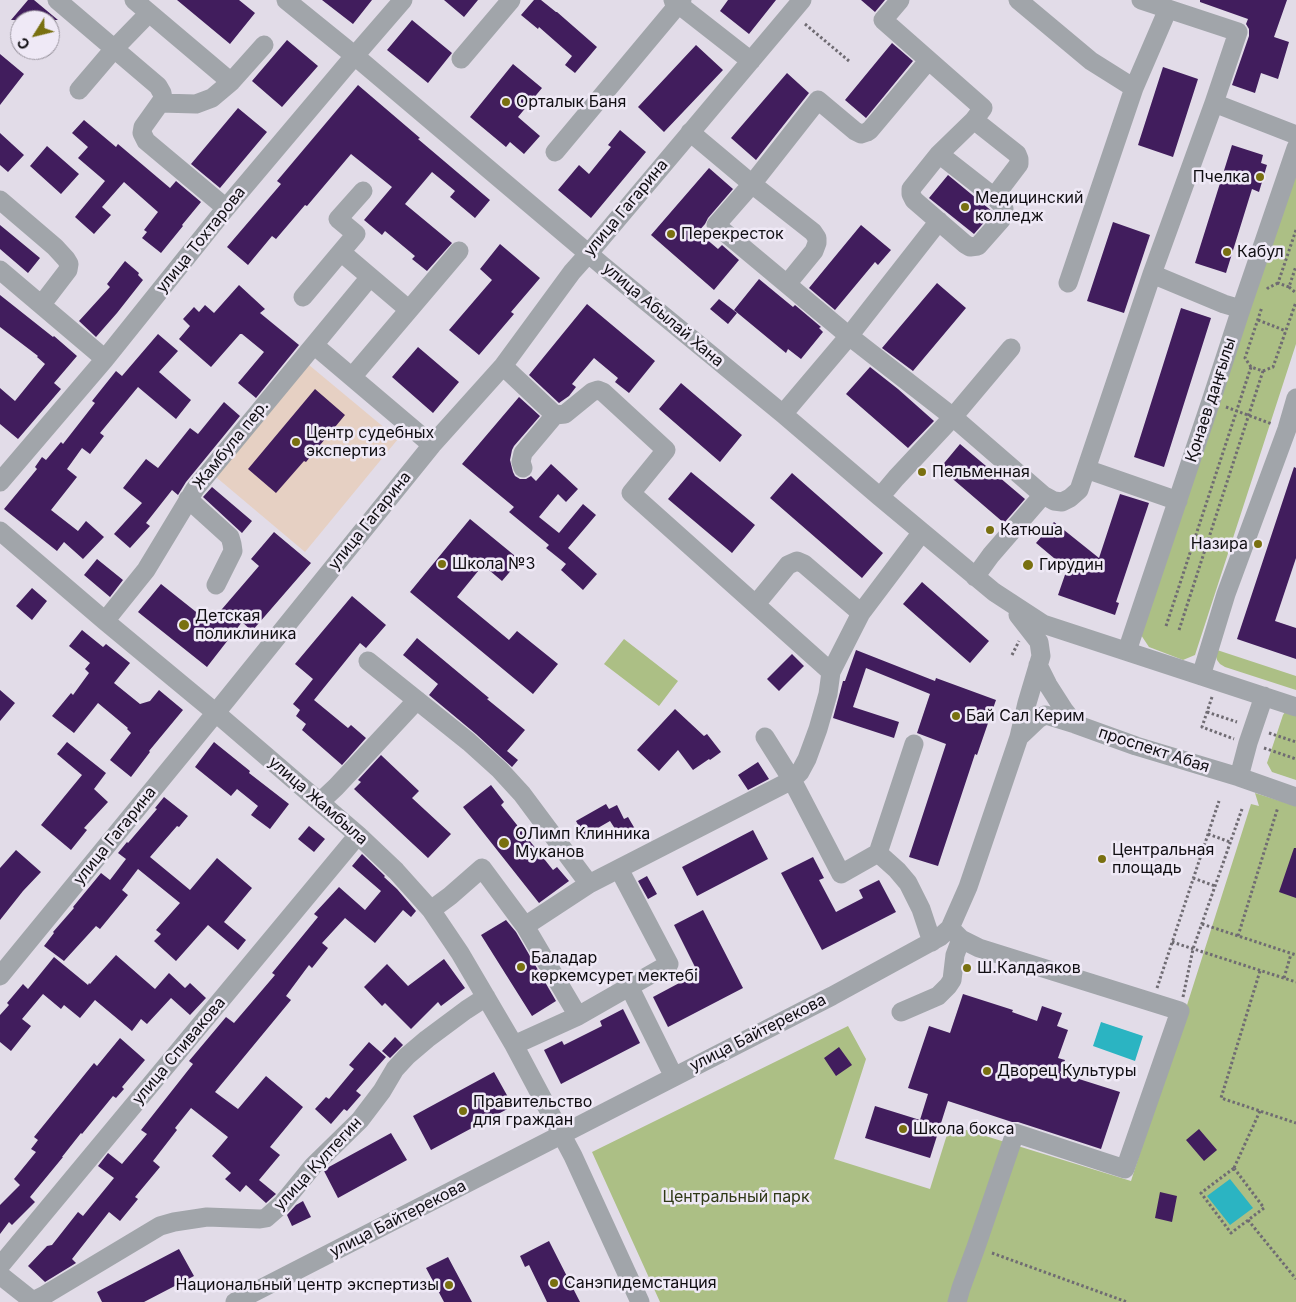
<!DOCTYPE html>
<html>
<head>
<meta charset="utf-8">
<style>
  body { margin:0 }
  #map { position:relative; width:1296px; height:1302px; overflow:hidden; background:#e2dce8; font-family:Inter,sans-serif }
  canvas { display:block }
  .north { position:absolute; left:10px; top:10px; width:50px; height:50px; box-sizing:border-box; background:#efe9f6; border:1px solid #96919b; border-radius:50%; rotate:234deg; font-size:14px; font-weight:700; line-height:20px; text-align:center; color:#100e12 }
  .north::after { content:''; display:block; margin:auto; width:18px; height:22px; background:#797010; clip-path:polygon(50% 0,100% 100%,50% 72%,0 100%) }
</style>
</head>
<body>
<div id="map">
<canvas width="1296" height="1302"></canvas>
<div class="north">С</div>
</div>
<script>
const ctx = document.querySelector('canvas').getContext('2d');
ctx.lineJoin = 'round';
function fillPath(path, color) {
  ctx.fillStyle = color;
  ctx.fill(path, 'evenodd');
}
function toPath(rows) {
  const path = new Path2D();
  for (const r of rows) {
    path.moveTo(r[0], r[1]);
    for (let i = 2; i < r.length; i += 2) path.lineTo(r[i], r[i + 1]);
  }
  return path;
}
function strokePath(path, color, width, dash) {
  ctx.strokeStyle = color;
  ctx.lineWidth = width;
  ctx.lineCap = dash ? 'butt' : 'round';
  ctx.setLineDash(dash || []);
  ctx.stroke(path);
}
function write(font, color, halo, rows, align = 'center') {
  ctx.font = font + ' Inter,sans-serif';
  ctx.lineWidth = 5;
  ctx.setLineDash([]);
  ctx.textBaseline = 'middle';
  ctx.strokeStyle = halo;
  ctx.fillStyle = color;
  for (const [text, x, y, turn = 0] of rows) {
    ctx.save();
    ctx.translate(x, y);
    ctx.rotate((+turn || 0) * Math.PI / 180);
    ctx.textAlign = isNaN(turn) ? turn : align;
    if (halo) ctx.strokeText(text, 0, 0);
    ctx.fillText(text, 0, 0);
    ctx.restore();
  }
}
fillPath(toPath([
  [303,360,398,439,305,552,210,472]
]), '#e6d0c3');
fillPath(toPath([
  [1296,171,1296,344,1195,655,1183,660,1149,647,1141,635],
  [624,639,678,681,659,706,604,664],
  [1214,649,1296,676,1296,690,1225,667,1220,664,1217,660],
  [1296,706,1296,780,1272,772,1267,763,1283,715,1288,708],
  [1255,793,1296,806,1296,1302,660,1302,592,1152,848,1026,866,1059,834,1159,930,1189,950,1125,1131,1181,1251,804,1259,806]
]), '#acbf85');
fillPath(toPath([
  [1101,1022,1143,1036,1135,1061,1093,1046],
  [1230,1179,1253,1208,1230,1225,1207,1196]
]), '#2bb4c2');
fillPath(toPath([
  [28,0,34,0,58,20,11,20],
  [177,0,239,0,255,13,230,44],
  [322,0,372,0,353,24],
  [444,0,478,0,464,17],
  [534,0,541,0,556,12,557,12,597,47,575,73,565,65,572,56,539,27,538,29,521,15],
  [728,0,776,0,749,34,720,11],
  [861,0,885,0,875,12],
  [1200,0,1287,0,1274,37,1289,42,1278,79,1261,73,1255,93,1232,85,1249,36,1249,29,1246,24,1248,19,1200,2],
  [412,20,452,53,428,83,387,50],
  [287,40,318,66,282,107,252,81],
  [892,43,913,61,866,118,845,100],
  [696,45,723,70,664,132,638,107],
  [0,54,24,74,0,105],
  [513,64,542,88,518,117,540,136,524,154,510,142,506,147,470,117],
  [1163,67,1198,79,1173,157,1138,145],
  [787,73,809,93,756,160,731,138],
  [358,85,420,138,418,139,490,200,475,218,450,197,455,191,432,172,405,204,452,243,427,271,412,259,415,256,385,231,382,235,364,220,392,187,351,154,307,206,305,205,276,239,272,236,248,265,227,247,281,184,277,181],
  [238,108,267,132,220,188,191,164],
  [84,120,116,147,118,144,170,188,176,181,201,202,182,225,183,226,161,253,142,238,147,232,144,230,158,212,124,182,102,207,111,215,94,234,75,217,105,181,78,158,88,147,72,133],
  [620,130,646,152,591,218,558,190,579,165,589,174,611,147,608,145],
  [0,133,24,155,8,172,0,165],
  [1232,145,1263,155,1261,163,1267,165,1259,192,1252,189,1226,273,1195,263],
  [47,146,79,174,61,194,30,166],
  [709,168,733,189,708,218,705,224,698,232,718,249,722,245,739,260,714,290,651,235],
  [948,175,993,212,974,234,929,198],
  [1113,222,1150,235,1124,313,1087,301],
  [0,225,40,258,28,273,0,249],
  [861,225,891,250,878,265,875,262,835,310,809,288],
  [500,244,540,278,511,312,514,314,479,355,449,330,492,280,480,269],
  [125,261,139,273,138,275,143,280,117,313,96,337,79,321,110,287,107,284],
  [759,279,793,307,795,305,821,327,819,328,823,332,801,359,788,349,786,353,734,310],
  [937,283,966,308,913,371,882,348],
  [239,285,265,309,260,313,299,345,256,398,238,383,264,352,242,334,240,334,211,367,179,339,190,326,183,319,194,307,199,312,205,305,214,313],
  [0,295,53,337,54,336,77,356,54,383,61,389,18,439,0,424,0,388,15,401,45,364,37,357,38,356,0,327],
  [719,299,737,313,728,324,710,309],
  [587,304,655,361,629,393,615,382,618,378,594,358,572,384,576,387,569,396,559,403,529,375],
  [1181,308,1211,318,1164,467,1134,457],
  [158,334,178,351,159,372,191,400,176,419,138,387,100,433,104,436,90,454,82,448,67,469,77,477,51,510,78,531,86,521,104,537,83,559,64,542,57,551,4,509,37,469,35,467,42,457,46,460,61,442,63,444,95,403,92,401,116,371,122,376],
  [418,347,459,382,433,413,392,377],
  [870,367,898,389,934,421,908,448,846,394],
  [681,383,742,435,720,462,659,409],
  [315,389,345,415,306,462,304,461,276,493,248,469],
  [519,397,540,416,514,446,512,450,510,460,513,472,515,476,520,479,526,479,531,476,536,481,551,464,578,489,566,502,558,494,539,517,559,533,583,504,596,515,568,548,597,574,583,590,561,570,566,564,546,548,549,545,509,512,514,507,462,464],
  [224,402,240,416,186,482,178,495,172,490,146,523,150,526,130,548,114,534,142,503,123,488,146,459,158,468,190,428,198,434],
  [960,444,1025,499,1004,523,940,468],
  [1294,467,1296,468,1296,558,1275,621,1296,628,1296,659,1237,639],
  [691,472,755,525,732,553,668,499],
  [792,473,883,553,862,578,770,498],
  [212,487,252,521,242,533,203,497],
  [1120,494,1149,503,1116,602,1119,603,1115,615,1058,595,1067,569,1036,543,1054,522,1099,558],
  [470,519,520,560,502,581,483,565,457,597,509,640,517,631,558,664,533,694,410,592],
  [274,532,311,563,252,631,242,622,207,667,138,612,161,584,210,623,259,566,251,559],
  [97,559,123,580,110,597,84,575],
  [922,582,989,641,970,663,903,604],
  [32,588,47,601,32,620,16,606],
  [352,596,386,625,366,648,360,643,314,700,348,728,351,725,366,738,342,765,302,730,306,724,296,716,300,710,293,704,313,679,295,664],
  [82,630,103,647,106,644,130,663,114,683,140,704,150,701,159,690,183,710,149,751,150,752,131,777,110,760,131,733,127,729,128,728,98,703,74,733,52,716,71,693,73,695,89,673,85,669,90,663,69,646],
  [417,638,489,698,487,699,525,730,507,751,518,760,512,767,476,734,429,695,438,684,403,655],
  [856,650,935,681,936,678,996,700,977,755,975,754,938,866,909,857,946,744,917,733,930,694,866,668,853,707,899,722,894,738,833,718,843,681,845,681],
  [792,654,804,666,779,691,767,679],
  [0,690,15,703,0,721],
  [675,709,704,736,707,734,721,752,710,760,709,759,693,770,678,750,659,771,637,750],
  [67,742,106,773,94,789,108,802,84,828,87,830,71,850,41,825,82,775,57,754],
  [214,742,250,771,249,773,289,804,270,829,251,815,258,806,237,789,231,796,195,767],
  [381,755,419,791,412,798,451,834,428,858,354,789,361,782,358,780],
  [758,762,769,779,748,790,738,775],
  [491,785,504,802,501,805,553,870,557,867,569,881,539,903,463,807],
  [164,797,188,816,179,827,177,826,150,857,190,890,217,858,252,888,224,922,246,940,238,950,208,925,176,961,154,941,161,934,156,930,180,903,138,869,122,890,128,895,100,929,96,926,64,961,44,946,54,933,53,932,74,908,73,907,101,873,110,880,126,859,118,853,127,842,128,843,157,809,155,808],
  [606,804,609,809,617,805,624,819,628,817,635,829,621,838,610,821,584,836,576,821],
  [309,826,325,839,314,852,298,839],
  [753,830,768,859,697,896,682,867],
  [1294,848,1296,848,1296,898,1279,892],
  [16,850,41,872,23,891,0,920,0,868],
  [362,854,385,876,384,877,397,889,416,911,411,917,403,910,375,943,345,918,322,943,328,948,312,968,309,965,286,996,291,1000,215,1092,238,1109,266,1076,303,1107,270,1147,280,1155,259,1180,276,1194,266,1203,246,1185,240,1192,225,1179,231,1173,212,1156,228,1137,191,1108,175,1128,177,1130,153,1161,160,1167,135,1197,138,1199,120,1221,109,1212,72,1259,76,1263,45,1282,28,1266,47,1246,52,1245,78,1212,83,1216,114,1178,98,1166,108,1153,122,1164,147,1134,141,1130,193,1064,189,1061,226,1017,234,1023,275,975,272,973,318,917,314,914,339,887,365,910,381,891,352,866],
  [813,857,824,878,819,880,836,912,863,898,859,890,879,880,896,912,822,950,781,873],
  [647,876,657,894,648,899,638,881],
  [703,910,743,988,668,1027,653,997,698,973,674,925],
  [506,920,516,932,556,1001,532,1016,481,935],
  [116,955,155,989,169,973,185,988,190,983,206,998,190,1015,171,998,147,1024,141,1019,132,1031,95,1000,80,1018,64,1005,61,1009,43,994,22,1019,31,1026,11,1051,0,1042,0,1015,9,1005,7,1003,23,984,28,989,54,957,88,985,89,983,90,984],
  [444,959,465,988,441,1006,438,1002,411,1029,385,1003,382,1006,364,987,387,964,408,986],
  [963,994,1013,1010,1012,1012,1037,1021,1042,1006,1062,1013,1057,1026,1068,1030,1058,1058,1065,1060,1060,1073,1120,1092,1101,1149,1018,1122,1012,1122,948,1101,930,1158,865,1138,875,1106,920,1120,928,1094,908,1088,929,1026,950,1033],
  [623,1009,640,1043,561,1084,544,1050,562,1041,564,1045,602,1026,600,1021],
  [395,1037,403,1045,390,1058,382,1051],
  [120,1038,145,1060,122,1087,124,1089,116,1098,113,1096,82,1134,81,1133,62,1157,63,1157,30,1197,35,1202,12,1225,9,1222,0,1234,0,1205,20,1185,14,1179,36,1152,31,1149,38,1140,34,1137,94,1063,97,1066],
  [369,1042,386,1057,356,1091,361,1095,347,1111,344,1109,331,1124,315,1109,326,1097,329,1099,354,1069,349,1065],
  [839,1047,852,1065,836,1076,824,1058],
  [494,1072,513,1106,431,1150,413,1116],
  [1199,1129,1217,1150,1204,1161,1186,1140],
  [391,1133,407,1160,338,1198,324,1171,327,1168],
  [1160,1192,1177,1196,1172,1222,1155,1218],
  [303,1201,311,1217,292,1226,287,1215,296,1205],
  [549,1241,580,1302,547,1302,529,1265,525,1267,520,1256],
  [179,1249,194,1276,144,1302,102,1302,97,1292],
  [448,1257,472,1302,444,1302,426,1268]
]), '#411d5d');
strokePath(toPath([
  [805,24,849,61],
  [1296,230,1278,283,1289,287,1296,266],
  [1289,287,1296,293],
  [1267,289,1268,288,1278,283],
  [1258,320,1286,331],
  [1251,367,1245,358,1262,307],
  [1263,371,1273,367,1296,302],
  [1226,407,1272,424],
  [1166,626,1251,367,1263,371,1179,630],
  [1012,655,1019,641],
  [1212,697,1202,727,1234,739],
  [1207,712,1237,722],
  [1269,733,1296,742],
  [1264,748,1296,759],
  [1208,834,1230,842],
  [1193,878,1215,886],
  [1202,924,1296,955],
  [1238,936,1278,807],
  [1172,942,1296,982],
  [1260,971,1221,1098,1296,1123],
  [1284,978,1291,954],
  [1157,988,1219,801],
  [1183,997,1193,949,1242,809],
  [1234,1168,1264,1208,1231,1233,1201,1193,1234,1168],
  [1234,1168,1260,1111],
  [1248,1220,1296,1279],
  [992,1253,1127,1302]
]), '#6f6b72', 3, [2.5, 2.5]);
strokePath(toPath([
  [57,0,158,86,162,93,163,99,143,127,142,133,146,141,226,208],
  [134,0,231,82],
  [286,0,355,56,603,266,783,414,880,497,994,592,1043,624,1296,707],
  [673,0,751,61],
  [900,0,883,20,983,108,974,120,939,154],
  [1018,0,1091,61,1134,88],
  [461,59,511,0],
  [928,61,870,130,867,132,861,134,855,131,818,100,752,184,716,225,849,336,953,417,1043,495,1054,501,1062,502,1070,498,1079,490,1152,274,1214,103,1238,32,1141,0],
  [79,90,114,49,149,13],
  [160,103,196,104,212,98,231,82,264,45],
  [1214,103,1296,135],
  [974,120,1017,154,1019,159,1019,164,994,197],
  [690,132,752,184,813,232,817,238,817,243,814,251,787,284],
  [555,152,682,0],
  [939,154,994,197,1002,205,1004,209,1004,214,1001,220,978,246,970,247,965,244,914,200,911,194,911,189,939,154],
  [0,200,55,247,66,259,69,264,68,270,42,304],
  [341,252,408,309],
  [0,270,105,359],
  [1152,274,1224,304,1241,309],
  [1068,283,1134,88,1168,9],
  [303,297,356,234,338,219,363,191],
  [314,345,432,445],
  [503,366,555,415,565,414,592,392,598,390,603,392,666,450,631,493,831,672],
  [352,377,459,251],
  [783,414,849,336,939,221],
  [523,468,521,462,523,453,555,415],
  [1086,469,1178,501],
  [0,482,105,359,226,208,345,67,403,0],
  [880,497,896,478,953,417,1011,348],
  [188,499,230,537,232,544,233,551,216,585],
  [0,531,105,621,216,713,358,835,396,871,431,910,460,953,514,1045,547,1107,573,1156,640,1302],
  [975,577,991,555,1043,495],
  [756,604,788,565,797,561,804,564,861,613],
  [105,621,146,570,195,489,370,277],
  [1127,651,1211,401,1241,309,1296,148],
  [368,661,469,742,500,770,522,794,589,884],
  [1038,665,1048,685,1064,710,1075,724],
  [1201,676,1226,594,1287,429,1296,398],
  [765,737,792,780,841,874,878,853,914,744],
  [1019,737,1038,719,1045,715,1049,716,1075,724,1136,746,1239,777,1296,797],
  [1239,777,1248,743,1264,696],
  [320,802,336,787,417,700],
  [878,853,897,870,908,883,921,909,932,942],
  [431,910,450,896,482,868,525,926,578,1016],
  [525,926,589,884,792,780,800,772,807,759,818,729,828,694,831,672,861,613,922,532],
  [950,928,961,939,979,948,1180,1011,1125,1169,1015,1133,976,1247,961,1288,957,1302],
  [0,976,227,699,432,445,503,366,572,272,589,253,802,0],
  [629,986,674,1077],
  [901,1012,938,996,948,986,952,980,955,955,961,939],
  [514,1045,578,1016,669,964,619,869],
  [0,1266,358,835],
  [0,1275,34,1302],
  [33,1301,45,1295,160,1226,174,1222,207,1217,260,1219,266,1218,282,1204,313,1166,360,1120,382,1091,395,1069,407,1056,427,1039,466,1010,486,997],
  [235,1302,832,996,940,937,950,928,968,887,1019,737,1027,703,1041,656,1039,642,1018,615]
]), '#a1a5aa', 19);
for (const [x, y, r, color] of [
  [506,102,5,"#797010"],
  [1260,177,5,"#797010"],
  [965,207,5,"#797010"],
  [671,234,5,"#797010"],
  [1227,252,5,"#797010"],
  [296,442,5,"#797010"],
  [922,472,5,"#797010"],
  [990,530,5,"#797010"],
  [1258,544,5,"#797010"],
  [442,564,5,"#797010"],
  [1028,565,6,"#797010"],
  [184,625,6,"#797010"],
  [956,716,5,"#797010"],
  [504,843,6,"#797010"],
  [1102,859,5,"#797010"],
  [521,967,5,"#797010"],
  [967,968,5,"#797010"],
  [987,1071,5,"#797010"],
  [463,1111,5,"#797010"],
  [903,1129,5,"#797010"],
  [554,1283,5,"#797010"],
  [449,1285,5,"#797010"]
]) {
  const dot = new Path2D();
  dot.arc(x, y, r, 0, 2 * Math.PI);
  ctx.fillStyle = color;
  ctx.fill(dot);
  strokePath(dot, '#efe9f6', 2);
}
write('16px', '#100e12', '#efe9f6', [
  ["Орталык Баня",516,102],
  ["Пчелка",1250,177,"right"],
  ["Медицинский",975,198],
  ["колледж",975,216],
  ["Перекресток",681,234],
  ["Кабул",1237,252],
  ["Центр судебных",306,433],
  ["экспертиз",306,451],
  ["Пельменная",932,472],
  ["Катюша",1000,530],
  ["Назира",1248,544,"right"],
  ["Школа №3",452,564],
  ["Гирудин",1039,565],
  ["Детская",195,616],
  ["поликлиника",195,634],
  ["Бай Сал Керим",966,716],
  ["ОЛимп Клинника",515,834],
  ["Муканов",515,852],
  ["Центральная",1112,850],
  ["площадь",1112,868],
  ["Баладар",531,958],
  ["көркемсурет мектебі",531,976],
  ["Ш.Калдаяков",977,968],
  ["Дворец Культуры",997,1071],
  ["Правительство",473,1102],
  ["для граждан",473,1120],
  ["Школа бокса",913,1129],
  ["Санэпидемстанция",564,1283],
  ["Национальный центр экспертизы",439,1285,"right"]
], 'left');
write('16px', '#100e12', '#efe9f6', [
  ["улица Гагарина",626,208,-50],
  ["улица Тохтарова",201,240,-51],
  ["улица Абылай Хана",663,315,40],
  ["Қонаев даңғылы",1211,400,-72],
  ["Жамбула пер.",231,445,-51],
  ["улица Гагарина",370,521,-51],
  ["проспект Абая",1154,750,18],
  ["улица Жамбыла",318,801,41],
  ["улица Гагарина",115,836,-51],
  ["улица Байтерекова",758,1033,-27],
  ["улица Спивакова",179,1051,-50],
  ["улица Култегин",318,1164,-47],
  ["улица Байтерекова",398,1219,-27]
]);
write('16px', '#2f3916', '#efe9f6', [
  ["Центральный парк",736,1197]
]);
</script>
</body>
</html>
